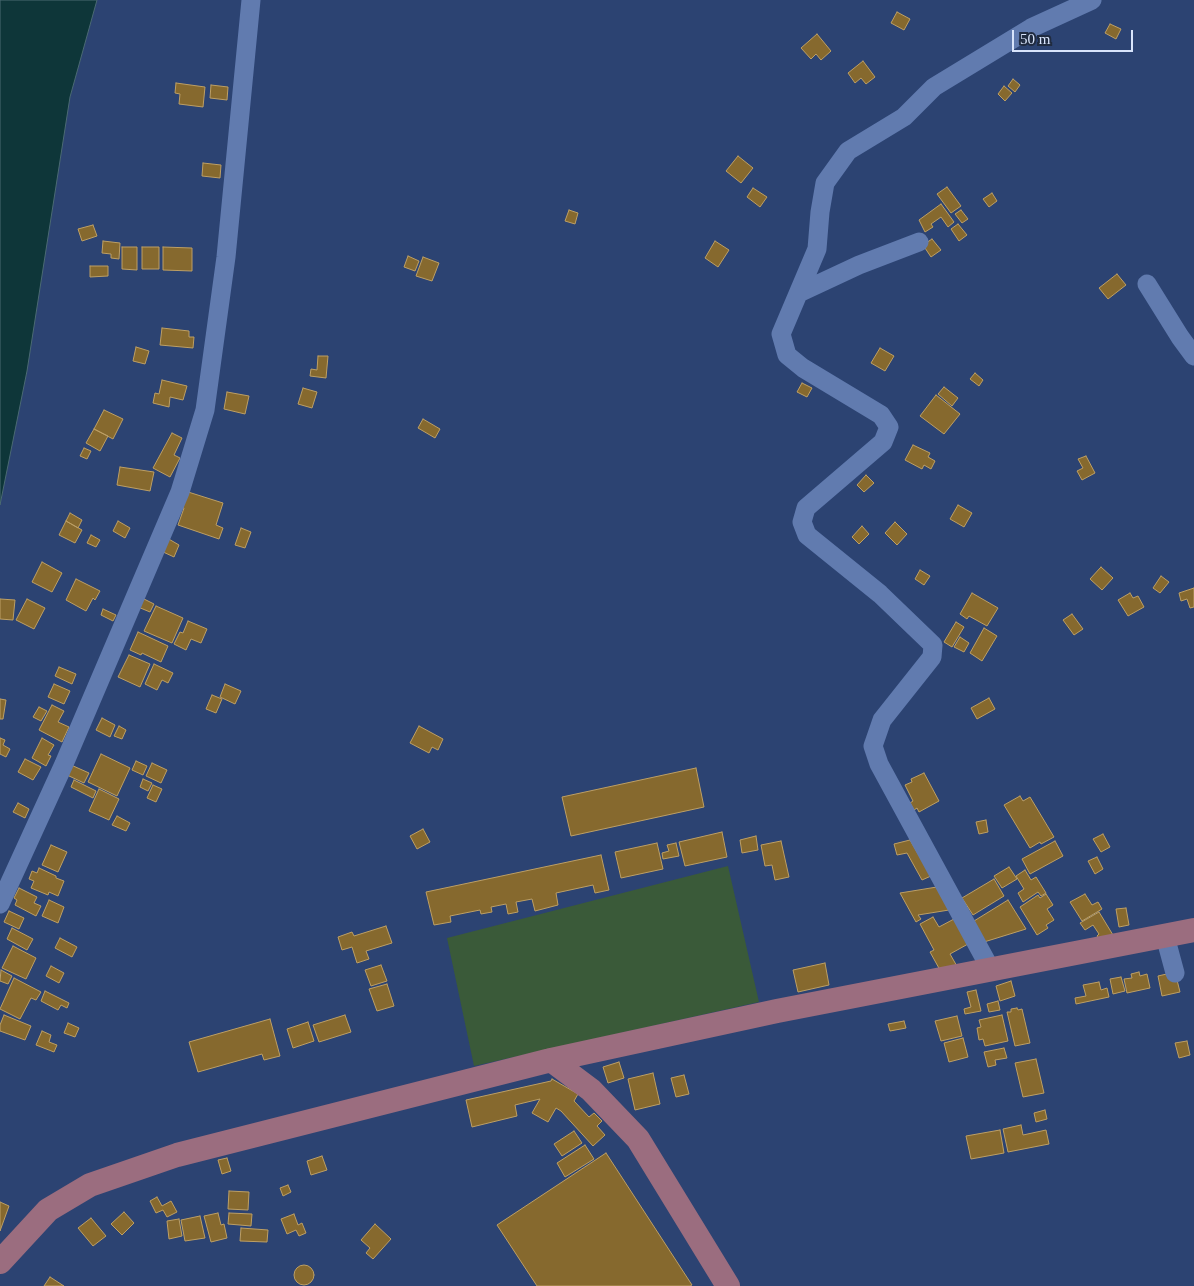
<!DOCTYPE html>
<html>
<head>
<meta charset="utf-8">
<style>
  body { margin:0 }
  #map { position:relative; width:1194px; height:1286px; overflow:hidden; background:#2c4372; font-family:Georgia,serif }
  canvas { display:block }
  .scale { position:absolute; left:1012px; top:30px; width:121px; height:22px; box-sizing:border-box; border:2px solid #d8e4fb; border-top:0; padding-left:6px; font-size:15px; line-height:18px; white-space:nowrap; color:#d8e4fb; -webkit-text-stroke:4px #202b40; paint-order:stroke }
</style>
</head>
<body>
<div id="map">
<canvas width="1194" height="1286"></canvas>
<div class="scale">50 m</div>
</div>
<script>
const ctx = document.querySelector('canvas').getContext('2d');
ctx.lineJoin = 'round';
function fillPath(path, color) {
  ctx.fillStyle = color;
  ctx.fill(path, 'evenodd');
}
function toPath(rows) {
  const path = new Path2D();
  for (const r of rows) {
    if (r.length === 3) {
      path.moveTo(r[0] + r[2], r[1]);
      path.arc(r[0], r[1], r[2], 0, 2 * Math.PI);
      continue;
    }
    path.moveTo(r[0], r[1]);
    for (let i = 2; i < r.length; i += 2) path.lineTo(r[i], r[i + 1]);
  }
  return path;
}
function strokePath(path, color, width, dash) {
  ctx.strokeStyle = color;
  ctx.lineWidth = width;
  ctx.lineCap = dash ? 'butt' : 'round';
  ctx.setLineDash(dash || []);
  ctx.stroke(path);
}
fillPath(toPath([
  [728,866,759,1002,474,1066,447,938]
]), '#3a5a39');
const water = toPath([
  [0,0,97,0,70,97,27,371,0,505,0,0]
]);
fillPath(water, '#0e3639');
strokePath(water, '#4b6a73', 1);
const building = toPath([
  [897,12,910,19,904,30,891,23,897,12],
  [1110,24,1121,29,1116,39,1105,33,1110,24],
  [817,34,831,51,821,60,816,54,811,59,801,48,817,34],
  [863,61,875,77,866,84,861,78,855,83,848,73,863,61],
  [1013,79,1020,85,1015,92,1008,86,1013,79],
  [176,83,205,87,203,107,179,104,180,94,175,93,176,83],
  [211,85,228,87,227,100,210,98,211,85],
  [1004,86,1012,93,1005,101,998,94,1004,86],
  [738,156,753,168,741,183,726,171,738,156],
  [203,163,221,165,220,178,202,176,203,163],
  [947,187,961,206,951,213,937,194,947,187],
  [753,188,767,197,760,207,747,197,753,188],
  [992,193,997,201,989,207,983,199,992,193],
  [941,204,954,222,948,227,941,217,931,224,933,227,925,232,919,220,941,204],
  [569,210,578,213,575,224,565,221,569,210],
  [961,210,968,219,962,223,955,214,961,210],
  [958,224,967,235,959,241,951,229,958,224],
  [93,225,97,236,82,241,78,229,93,225],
  [932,239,941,250,931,257,923,245,932,239],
  [103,241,120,243,119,259,111,258,111,254,102,253,103,241],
  [715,241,729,250,718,267,705,258,715,241],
  [122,247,137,247,137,270,122,269,122,247],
  [142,247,159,247,159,269,142,269,142,247],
  [163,247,192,248,192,271,163,270,163,247],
  [408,256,419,261,415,271,404,267,408,256],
  [423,257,439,263,432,281,416,276,423,257],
  [90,266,108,266,108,276,90,277,90,266],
  [1117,274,1126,285,1108,299,1099,288,1117,274],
  [162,328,189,331,189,337,194,337,193,348,160,345,162,328],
  [136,347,149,351,145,364,133,361,136,347],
  [880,348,894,356,885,371,871,363,880,348],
  [318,356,328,356,326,378,310,376,311,369,317,370,318,356],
  [975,373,983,380,979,386,970,379,975,373],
  [162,380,187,386,183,400,170,397,169,407,153,403,155,393,159,394,162,380],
  [802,383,812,388,807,397,797,392,802,383],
  [944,387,958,398,952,406,938,394,944,387],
  [303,388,317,392,312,408,298,404,303,388],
  [227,392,249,396,245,414,224,409,227,392],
  [936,395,960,414,944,434,920,416,936,395],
  [104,410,123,419,113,439,94,429,104,410],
  [423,419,440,429,435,438,418,428,423,419],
  [94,429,108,436,100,451,86,443,94,429],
  [172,433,182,438,174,455,180,458,170,477,153,468,172,433],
  [913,445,930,453,928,457,935,461,931,469,924,465,922,469,905,460,913,445],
  [84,448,91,451,87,459,80,456,84,448],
  [1086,456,1095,473,1082,480,1077,471,1083,468,1078,459,1086,456],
  [120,467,154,472,150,491,117,485,120,467],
  [866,475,874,483,864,492,857,485,866,475],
  [185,491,223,503,216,525,223,528,219,539,178,525,184,508,180,506,185,491],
  [958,505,972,513,964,527,950,519,958,505],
  [70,513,82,520,78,528,66,521,70,513],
  [66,521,82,530,75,543,59,535,66,521],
  [118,521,130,528,125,538,113,531,118,521],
  [895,522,907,534,897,545,885,533,895,522],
  [862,526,869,534,859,544,852,537,862,526],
  [241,528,251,532,245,548,235,545,241,528],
  [91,535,100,540,96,547,87,543,91,535],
  [167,538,179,545,174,557,161,551,167,538],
  [42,562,62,573,52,592,32,582,42,562],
  [1101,567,1113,578,1102,590,1090,579,1101,567],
  [920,570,930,576,924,585,915,579,920,570],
  [1161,576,1169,582,1160,593,1153,588,1161,576],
  [76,579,100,591,95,600,93,598,86,611,66,600,76,579],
  [1194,588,1194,607,1190,608,1187,599,1181,601,1179,593,1194,588],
  [972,593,998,608,987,626,969,616,967,619,960,614,972,593],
  [1130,593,1133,598,1138,596,1144,607,1128,616,1118,600,1130,593],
  [142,598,154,604,150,612,138,607,142,598],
  [0,599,15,600,13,620,0,619,0,599],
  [27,599,45,608,34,629,16,620,27,599],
  [156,606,183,618,172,643,144,631,156,606],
  [103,609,116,615,113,621,101,615,103,609],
  [1072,614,1083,629,1074,635,1063,620,1072,614],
  [188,621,207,629,201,643,191,639,186,650,174,644,180,632,183,633,188,621],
  [956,622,964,627,952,647,944,642,956,622],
  [984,628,997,636,982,661,970,653,984,628],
  [138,632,168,646,161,662,142,653,141,655,130,650,138,632],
  [960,637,969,643,964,652,954,647,960,637],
  [129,655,150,664,140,687,118,677,129,655],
  [154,664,173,673,168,683,162,680,157,690,145,684,154,664],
  [59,667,76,674,72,684,55,676,59,667],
  [54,684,70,691,64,704,48,697,54,684],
  [225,684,241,691,235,704,220,697,225,684],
  [212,695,222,699,216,713,206,709,212,695],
  [989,698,995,709,977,719,971,708,989,698],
  [0,699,6,700,3,719,0,719,0,699],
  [52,705,64,711,58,722,69,727,62,742,39,730,52,705],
  [39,707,47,711,41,721,33,717,39,707],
  [102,718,115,725,110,737,96,730,102,718],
  [119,726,126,730,122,739,114,736,119,726],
  [419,726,443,739,438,750,432,747,429,753,410,743,419,726],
  [0,738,5,740,3,745,10,749,6,757,0,754,0,738],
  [42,738,54,745,48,755,51,756,46,766,32,758,42,738],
  [101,754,130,768,117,796,88,782,101,754],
  [25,759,41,767,33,780,18,772,25,759],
  [136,761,147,766,143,775,132,770,136,761],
  [152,763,167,770,161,783,146,776,152,763],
  [71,765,89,773,84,783,67,775,71,765],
  [696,768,704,807,571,836,562,797,696,768],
  [924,773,939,801,919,812,917,808,914,810,910,803,913,801,905,785,912,782,911,779,924,773],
  [143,779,152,783,148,791,140,787,143,779],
  [74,780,96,791,93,798,71,787,74,780],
  [153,785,162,789,156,802,147,798,153,785],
  [99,789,119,799,109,820,89,811,99,789],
  [1020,796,1023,801,1030,797,1054,837,1041,844,1040,842,1030,848,1004,805,1020,796],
  [18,803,29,809,25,818,13,812,18,803],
  [117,816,130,823,126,831,112,825,117,816],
  [986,820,988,832,979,834,976,822,986,820],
  [423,829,430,842,417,849,410,836,423,829],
  [722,832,727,857,685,866,679,842,722,832],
  [1103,834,1110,847,1101,852,1093,839,1103,834],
  [756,836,758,850,742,853,740,840,756,836],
  [910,840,931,876,922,880,907,853,897,855,894,844,910,840],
  [781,841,789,877,775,880,772,865,765,866,761,845,781,841],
  [1055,841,1063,856,1030,874,1022,859,1055,841],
  [657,843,663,869,621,878,615,852,657,843],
  [676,843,679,856,663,859,662,853,669,851,667,845,676,843],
  [51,845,67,852,58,872,42,865,51,845],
  [601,855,609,890,595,893,593,885,556,893,558,905,535,911,532,899,516,902,518,912,508,914,506,904,491,907,492,912,481,914,480,910,450,916,451,922,434,925,426,892,601,855],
  [1097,857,1103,869,1095,874,1088,861,1097,857],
  [1009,867,1017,879,1002,888,994,876,1009,867],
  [39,868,56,876,56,878,64,881,58,896,49,892,48,895,31,888,34,881,29,879,32,871,37,873,39,868],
  [1025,870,1031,880,1036,877,1046,893,1041,896,1038,892,1023,902,1018,893,1024,889,1016,876,1025,870],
  [994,879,1004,896,973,915,962,898,994,879],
  [937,887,949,910,918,915,921,919,916,922,900,893,937,887],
  [19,888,37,897,34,903,41,906,36,916,15,905,17,900,14,898,19,888],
  [1046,894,1053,905,1047,909,1054,920,1046,925,1048,928,1037,935,1020,907,1038,895,1040,898,1046,894],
  [1085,894,1092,905,1098,902,1102,909,1082,921,1070,902,1085,894],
  [49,900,64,907,58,923,42,916,49,900],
  [1008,900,1026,929,984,942,974,921,1008,900],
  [1126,908,1129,925,1119,927,1116,909,1126,908],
  [9,911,24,918,19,929,4,922,9,911],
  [1099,912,1113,935,1101,942,1097,936,1099,934,1093,925,1085,930,1080,923,1099,912],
  [933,917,939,927,954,919,968,944,950,954,958,968,940,970,930,952,934,950,920,924,933,917],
  [386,926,392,943,366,951,369,959,357,963,352,947,342,950,338,937,352,932,354,936,386,926],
  [12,928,33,939,27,950,7,939,12,928],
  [60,938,77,947,72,957,55,948,60,938],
  [13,946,36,958,26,979,2,968,13,946],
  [825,963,829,985,798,992,793,970,825,963],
  [381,965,387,981,371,986,365,970,381,965],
  [51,966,64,973,59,983,46,976,51,966],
  [1,970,12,976,8,984,0,981,1,970],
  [1139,972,1140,976,1147,974,1150,988,1127,993,1124,979,1132,978,1131,974,1139,972],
  [1171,973,1177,980,1180,992,1162,996,1158,976,1171,973],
  [1121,977,1125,991,1113,994,1110,979,1121,977],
  [14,978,41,992,36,1000,31,998,20,1019,0,1009,14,978],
  [1011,981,1015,996,1000,1001,996,986,1011,981],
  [1099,982,1101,990,1107,988,1109,997,1076,1004,1075,998,1086,996,1083,985,1099,982],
  [387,984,394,1006,377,1011,369,989,387,984],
  [976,990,981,1011,965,1014,964,1009,971,1007,967,992,976,990],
  [45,991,69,1003,67,1008,61,1005,58,1010,41,1001,45,991],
  [998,1001,1000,1010,989,1012,987,1004,998,1001],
  [1017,1008,1018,1010,1022,1009,1030,1043,1015,1046,1007,1012,1011,1012,1011,1009,1017,1008],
  [4,1015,31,1026,25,1040,0,1031,0,1025,4,1015],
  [345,1015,351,1032,319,1042,313,1025,345,1015],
  [1002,1015,1008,1041,985,1046,983,1039,979,1040,977,1028,981,1027,979,1020,1002,1015],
  [957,1016,962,1036,941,1041,935,1021,957,1016],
  [270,1019,280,1056,264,1060,262,1054,198,1072,189,1042,270,1019],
  [904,1021,906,1028,890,1031,888,1024,904,1021],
  [308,1022,314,1041,293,1048,287,1029,308,1022],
  [68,1023,79,1028,75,1037,64,1033,68,1023],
  [42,1031,51,1035,49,1042,57,1045,54,1052,36,1045,42,1031],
  [963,1038,968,1057,949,1062,944,1043,963,1038],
  [1187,1041,1190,1055,1179,1058,1175,1043,1187,1041],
  [1004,1048,1007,1058,995,1060,996,1065,988,1067,984,1052,1004,1048],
  [1036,1059,1044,1093,1023,1097,1015,1063,1036,1059],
  [619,1062,624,1078,608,1083,603,1067,619,1062],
  [653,1073,660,1104,635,1110,628,1079,653,1073],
  [684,1075,689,1094,676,1097,671,1078,684,1075],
  [552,1079,578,1094,574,1101,589,1117,594,1113,602,1121,597,1126,605,1135,593,1146,561,1111,556,1108,548,1122,532,1113,540,1099,515,1105,517,1116,472,1127,466,1100,551,1081,552,1079],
  [1045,1110,1047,1119,1036,1122,1034,1113,1045,1110],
  [1021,1125,1023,1135,1046,1130,1049,1144,1008,1152,1003,1129,1021,1125],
  [1000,1130,1004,1153,971,1159,966,1136,1000,1130],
  [574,1131,582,1143,562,1156,554,1144,574,1131],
  [585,1145,594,1159,565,1177,557,1163,585,1145],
  [606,1153,692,1285,690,1286,537,1286,497,1225,606,1153],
  [322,1156,327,1170,311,1175,307,1161,322,1156],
  [227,1158,231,1171,222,1174,218,1160,227,1158],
  [288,1185,291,1192,283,1196,280,1188,288,1185],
  [229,1191,249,1192,248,1210,228,1209,229,1191],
  [157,1197,162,1206,171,1201,177,1212,167,1217,163,1210,156,1213,150,1201,157,1197],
  [0,1202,9,1206,0,1231,0,1202],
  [124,1212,134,1223,122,1235,111,1224,124,1212],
  [218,1213,221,1225,224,1224,227,1238,211,1242,204,1216,218,1213],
  [229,1213,252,1214,251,1226,228,1224,229,1213],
  [294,1214,298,1225,302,1223,306,1233,299,1236,296,1230,287,1234,281,1219,294,1214],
  [200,1216,205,1238,185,1241,181,1220,200,1216],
  [91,1218,106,1236,93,1246,78,1228,91,1218],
  [179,1219,182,1236,169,1239,167,1221,179,1219],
  [375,1224,391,1239,373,1259,366,1253,370,1248,361,1240,375,1224],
  [241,1228,268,1230,267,1242,240,1241,241,1228],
  [304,1275,10],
  [50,1277,64,1286,44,1286,50,1277]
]);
fillPath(building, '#86692e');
strokePath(building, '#bd9f64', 1);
strokePath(toPath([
  [1147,284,1180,337,1194,356],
  [799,293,859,265,919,242],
  [0,904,64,764,180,492,205,410,226,257,251,0],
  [1165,936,1175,973],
  [991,970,879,764,873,746,882,720,932,657,933,645,880,594,807,535,802,522,806,508,883,442,889,427,881,415,803,368,787,355,781,334,817,249,820,212,825,183,848,151,904,117,934,87,1031,28,1092,0]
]), '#617baf', 19);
strokePath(toPath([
  [551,1060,591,1090,638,1139,728,1286],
  [0,1262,48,1210,90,1185,177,1155,551,1060,777,1011,1194,930]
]), '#9b6d7f', 24);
</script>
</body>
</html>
